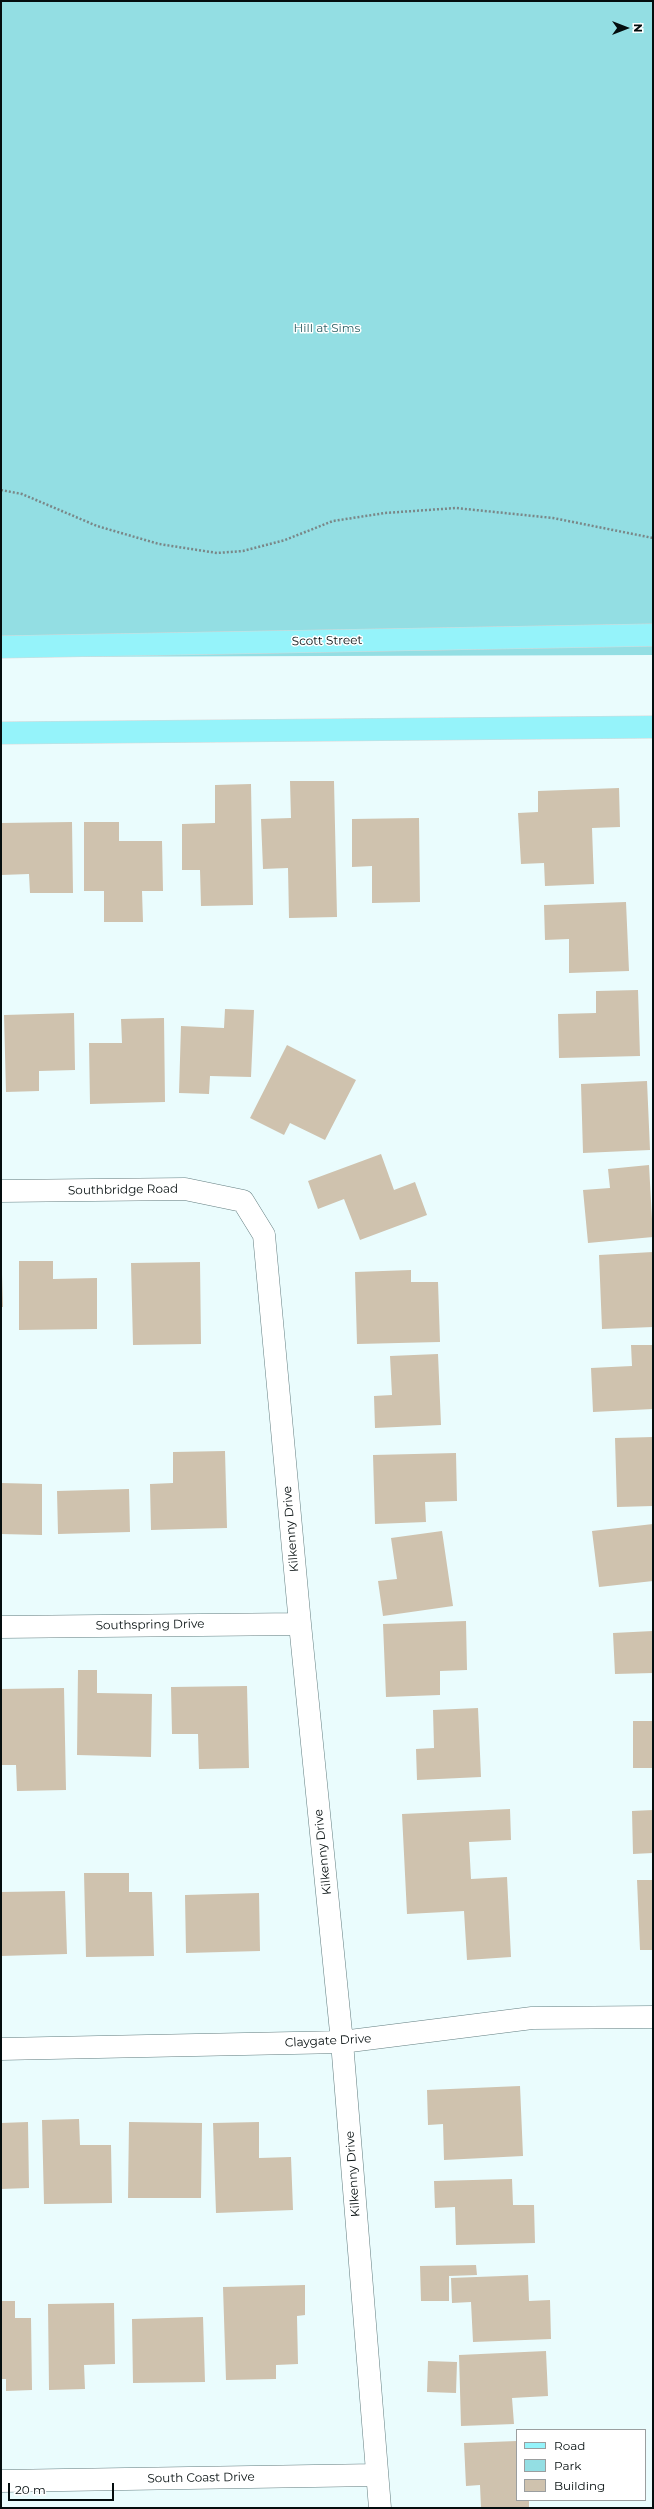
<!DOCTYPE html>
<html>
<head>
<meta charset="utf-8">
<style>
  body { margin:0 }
  #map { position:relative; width:654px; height:2509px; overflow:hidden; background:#eafcfd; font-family:Montserrat,sans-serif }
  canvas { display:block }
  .frame { position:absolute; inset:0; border:2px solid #040d0e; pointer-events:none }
  .legend { position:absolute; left:516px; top:2429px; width:130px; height:72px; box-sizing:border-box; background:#fff; border:1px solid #9b9e9f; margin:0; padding:5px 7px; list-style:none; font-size:12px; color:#040d0e }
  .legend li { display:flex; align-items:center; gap:8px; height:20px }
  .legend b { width:20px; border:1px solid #9b9e9f }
  .north { position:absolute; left:606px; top:8px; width:40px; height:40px; -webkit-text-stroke:3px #fff; paint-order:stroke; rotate:90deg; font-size:11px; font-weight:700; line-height:16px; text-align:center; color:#040d0e }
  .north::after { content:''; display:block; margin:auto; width:14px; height:18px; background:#040d0e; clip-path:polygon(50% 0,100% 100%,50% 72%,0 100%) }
  .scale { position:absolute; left:8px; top:2483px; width:106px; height:18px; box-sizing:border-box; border:2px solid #040d0e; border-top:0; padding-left:5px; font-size:12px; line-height:14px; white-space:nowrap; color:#040d0e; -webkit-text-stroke:3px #fff; paint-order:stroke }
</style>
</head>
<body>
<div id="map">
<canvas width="654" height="2509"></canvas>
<div class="frame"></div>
<ul class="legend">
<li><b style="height:5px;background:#95f3fa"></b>Road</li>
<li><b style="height:11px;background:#93dee3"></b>Park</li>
<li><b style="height:11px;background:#cfc2ae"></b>Building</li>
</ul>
<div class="north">N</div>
<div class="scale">20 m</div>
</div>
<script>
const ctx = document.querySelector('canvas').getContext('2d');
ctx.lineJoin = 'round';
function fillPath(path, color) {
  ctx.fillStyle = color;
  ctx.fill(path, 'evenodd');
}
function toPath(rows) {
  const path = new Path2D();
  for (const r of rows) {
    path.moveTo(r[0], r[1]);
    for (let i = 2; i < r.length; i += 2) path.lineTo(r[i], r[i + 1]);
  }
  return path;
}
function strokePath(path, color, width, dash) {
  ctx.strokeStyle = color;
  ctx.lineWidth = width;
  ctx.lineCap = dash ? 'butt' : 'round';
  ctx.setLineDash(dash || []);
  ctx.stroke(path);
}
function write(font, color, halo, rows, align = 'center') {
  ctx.font = font + ' Montserrat,sans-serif';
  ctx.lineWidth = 3;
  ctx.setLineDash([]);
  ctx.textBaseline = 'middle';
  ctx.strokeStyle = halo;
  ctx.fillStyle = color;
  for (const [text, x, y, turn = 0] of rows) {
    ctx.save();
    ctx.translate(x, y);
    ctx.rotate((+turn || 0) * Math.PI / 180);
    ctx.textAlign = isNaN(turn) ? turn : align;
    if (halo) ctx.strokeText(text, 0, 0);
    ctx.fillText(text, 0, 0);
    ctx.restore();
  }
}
fillPath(toPath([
  [1,1,653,1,653,655,1,657]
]), '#93dee3');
fillPath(toPath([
  [290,781,334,781,337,917,289,918,288,868,263,869,261,819,291,818],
  [251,784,253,905,201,906,200,870,182,870,182,824,215,823,215,785],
  [619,788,620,827,592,828,594,884,545,886,544,863,521,864,518,813,538,812,538,791],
  [419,818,420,902,372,903,372,866,352,867,352,819],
  [72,822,73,893,30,893,29,874,1,875,1,823],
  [84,822,119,822,119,841,162,841,163,891,142,891,143,922,104,922,104,891,84,891],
  [626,902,629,971,569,973,569,939,545,940,544,905],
  [638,990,640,1056,559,1058,558,1014,596,1013,596,991],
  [225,1009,254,1010,251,1077,210,1076,209,1094,179,1093,181,1026,224,1028],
  [74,1013,75,1070,39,1071,39,1091,6,1092,4,1015],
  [164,1018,165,1102,90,1104,89,1043,122,1043,121,1019],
  [287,1045,356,1080,325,1140,290,1123,284,1135,250,1118],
  [647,1081,650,1150,583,1153,581,1084],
  [381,1154,394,1190,415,1182,427,1215,360,1240,344,1199,318,1209,308,1181],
  [649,1165,653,1237,588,1243,583,1190,610,1188,608,1169],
  [653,1252,653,1327,602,1329,599,1255],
  [19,1261,53,1261,53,1279,97,1278,97,1329,19,1330],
  [200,1262,201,1344,133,1345,131,1263],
  [411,1270,411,1282,438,1282,440,1342,357,1344,355,1272],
  [1,1274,2,1274,3,1307,1,1307],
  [631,1345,653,1345,653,1409,593,1412,591,1368,632,1366],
  [438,1354,441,1425,375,1428,374,1396,392,1395,390,1356],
  [653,1437,653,1506,617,1507,615,1438],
  [225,1451,227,1528,151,1530,150,1484,173,1483,173,1452],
  [456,1453,457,1501,425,1502,426,1522,375,1524,373,1455],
  [1,1483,42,1484,42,1535,1,1534],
  [129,1489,130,1532,58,1534,57,1491],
  [653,1524,653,1581,599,1587,592,1531],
  [442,1531,453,1606,383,1616,378,1581,397,1579,391,1538],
  [466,1621,467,1670,440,1671,440,1695,386,1697,383,1624],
  [653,1631,653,1673,615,1674,613,1633],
  [78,1670,97,1670,97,1693,152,1694,151,1757,77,1755],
  [247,1686,249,1768,199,1769,198,1734,172,1734,171,1687],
  [64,1688,66,1790,17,1791,16,1765,1,1765,1,1689],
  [478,1708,481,1777,417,1780,416,1749,434,1748,433,1710],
  [633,1721,653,1721,653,1768,633,1768],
  [510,1809,511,1840,469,1842,471,1879,507,1877,511,1957,467,1960,464,1911,407,1914,402,1814],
  [653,1810,653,1853,633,1854,632,1811],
  [84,1873,129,1873,129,1892,152,1892,154,1956,86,1957],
  [637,1880,653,1880,653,1950,640,1950],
  [65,1891,67,1954,1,1956,1,1892],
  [259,1893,260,1951,186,1953,185,1895],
  [520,2086,523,2156,444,2160,443,2124,428,2125,427,2090],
  [79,2119,80,2145,111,2145,112,2203,44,2204,42,2120],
  [28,2122,29,2188,1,2189,1,2123],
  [129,2122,202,2123,201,2198,128,2198],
  [259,2122,259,2158,291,2157,293,2210,216,2213,213,2123],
  [512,2179,513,2205,534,2205,535,2243,456,2245,455,2207,435,2208,434,2181],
  [476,2265,477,2275,449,2276,449,2301,421,2301,420,2266],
  [528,2275,529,2301,550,2300,551,2339,473,2342,471,2302,452,2303,451,2278],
  [305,2285,305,2315,297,2316,298,2364,276,2365,276,2379,226,2380,223,2287],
  [1,2301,15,2301,15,2318,31,2318,32,2390,6,2391,6,2379,1,2379],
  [114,2303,115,2364,84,2365,85,2389,49,2390,48,2304],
  [203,2317,205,2382,133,2383,132,2319],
  [546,2351,548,2396,512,2398,514,2424,461,2426,459,2355],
  [428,2361,457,2362,456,2393,427,2392],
  [517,2441,517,2500,529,2500,529,2507,481,2508,480,2485,466,2486,464,2443]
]), '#cfc2ae');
const minor = toPath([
  [1,1191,185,1189,243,1201,264,1235,300,1624,342,2042,380,2508],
  [1,1627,300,1624],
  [1,2049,342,2042,532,2018,653,2017],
  [1,2481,376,2475]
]);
const major = toPath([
  [1,647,653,635],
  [1,733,653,727]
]);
strokePath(minor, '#637e80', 23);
strokePath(major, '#d7d8d8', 23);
strokePath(toPath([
  [1,490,22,494,97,526,159,544,217,553,243,551,285,540,333,521,385,513,456,508,553,518,653,538]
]), '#7a8788', 2.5, [2, 2]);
strokePath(minor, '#fff', 22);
strokePath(major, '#95f3fa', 22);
write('12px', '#2d6165', '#fff', [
  ["Hill at Sims",327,328]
]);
write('12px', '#040d0e', '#fff', [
  ["Scott Street",327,641,-1],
  ["Southbridge Road",123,1190,-1],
  ["Kilkenny Drive",291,1529,-95],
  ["Southspring Drive",150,1625,-1],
  ["Kilkenny Drive",323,1852,-96],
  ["Claygate Drive",328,2041,-3],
  ["Kilkenny Drive",353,2174,-94],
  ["South Coast Drive",201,2478,-1]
]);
</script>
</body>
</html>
